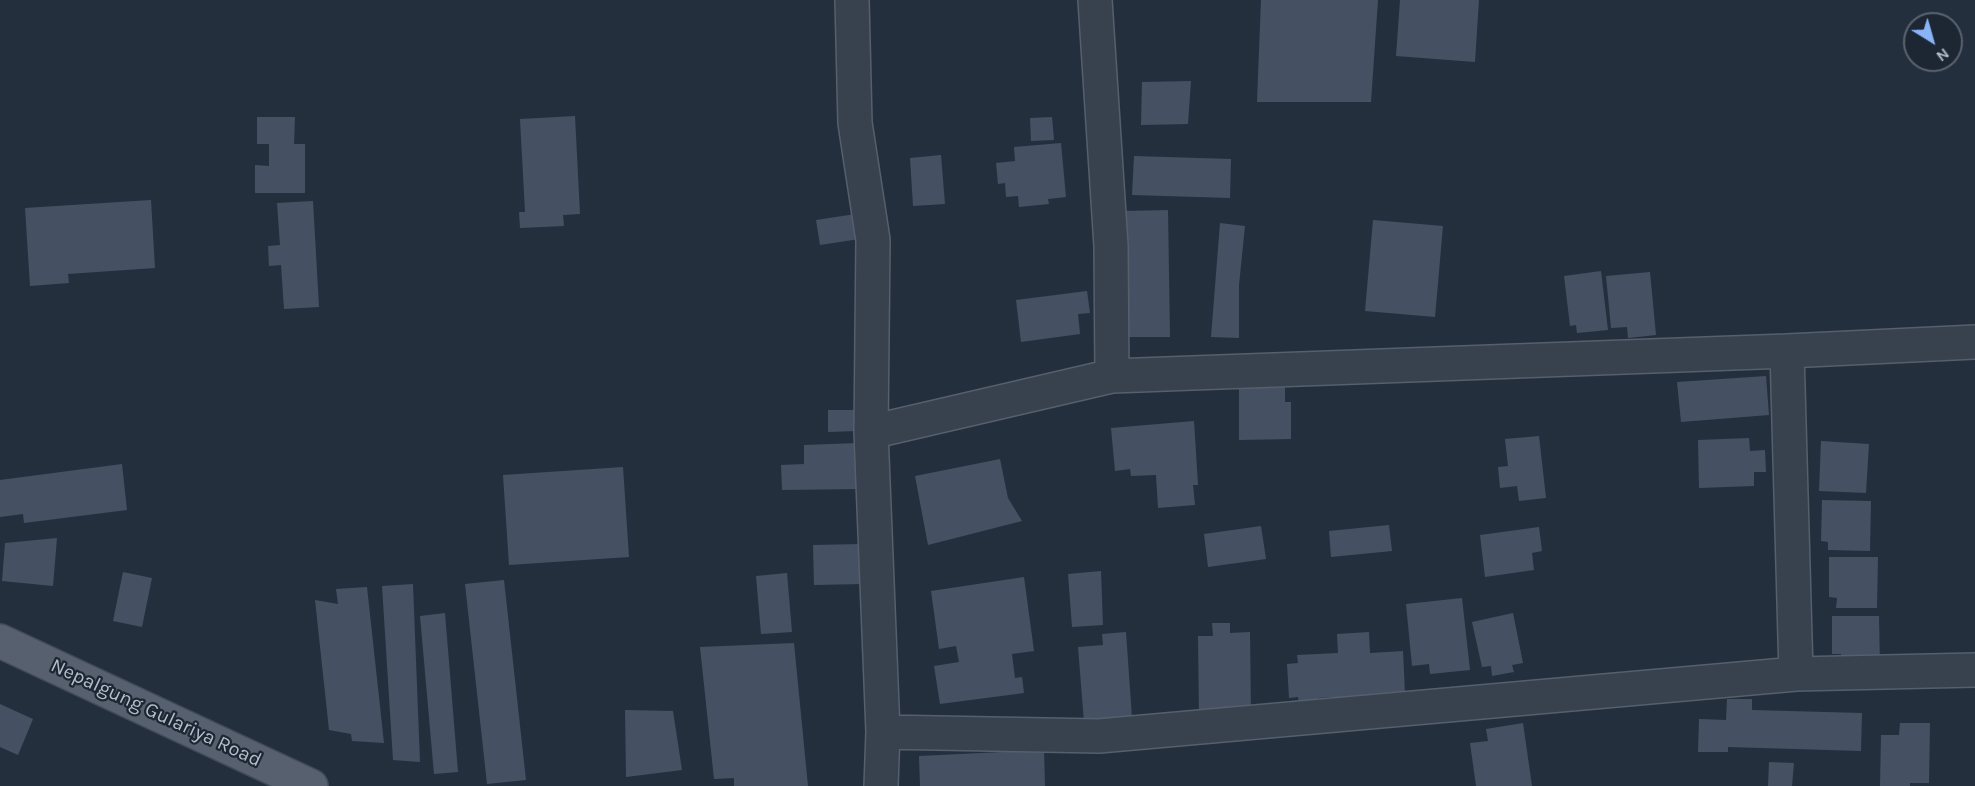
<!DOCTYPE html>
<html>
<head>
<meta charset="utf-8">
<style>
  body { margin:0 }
  #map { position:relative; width:1975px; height:786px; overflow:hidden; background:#242f3e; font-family:Karla,sans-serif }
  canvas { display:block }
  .north { position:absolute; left:1903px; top:12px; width:60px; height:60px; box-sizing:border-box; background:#1d2633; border:2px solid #59626f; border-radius:50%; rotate:143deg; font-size:16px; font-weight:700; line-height:24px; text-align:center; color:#b4bcc9 }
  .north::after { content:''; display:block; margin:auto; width:21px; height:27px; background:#8ab4f8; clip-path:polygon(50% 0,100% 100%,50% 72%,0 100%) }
</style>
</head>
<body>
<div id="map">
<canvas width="1975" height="786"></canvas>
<div class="north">N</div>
</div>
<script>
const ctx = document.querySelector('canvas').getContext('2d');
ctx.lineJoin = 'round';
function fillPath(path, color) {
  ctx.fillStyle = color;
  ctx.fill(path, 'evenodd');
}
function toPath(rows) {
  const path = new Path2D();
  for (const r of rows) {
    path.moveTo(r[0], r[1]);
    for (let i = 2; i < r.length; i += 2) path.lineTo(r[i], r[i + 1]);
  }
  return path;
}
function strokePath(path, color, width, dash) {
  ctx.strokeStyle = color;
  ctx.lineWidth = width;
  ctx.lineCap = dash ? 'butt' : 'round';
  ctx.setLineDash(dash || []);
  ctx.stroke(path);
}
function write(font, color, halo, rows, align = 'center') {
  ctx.font = font + ' Karla,sans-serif';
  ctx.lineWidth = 4.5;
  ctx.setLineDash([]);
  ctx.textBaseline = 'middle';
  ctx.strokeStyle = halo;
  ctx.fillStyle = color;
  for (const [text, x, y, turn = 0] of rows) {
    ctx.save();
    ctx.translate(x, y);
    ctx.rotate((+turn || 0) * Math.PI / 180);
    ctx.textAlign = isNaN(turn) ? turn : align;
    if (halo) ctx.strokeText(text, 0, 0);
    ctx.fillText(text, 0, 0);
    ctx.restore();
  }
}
fillPath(toPath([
  [1261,0,1378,0,1371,102,1257,102],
  [1400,0,1479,0,1475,62,1396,56],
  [1191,81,1188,124,1141,125,1142,82],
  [575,116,580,214,563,215,564,226,520,228,519,212,525,212,520,119],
  [257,117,295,117,294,144,305,144,305,193,255,193,255,165,269,166,269,144,257,144],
  [1052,117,1054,140,1031,141,1030,118],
  [1061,143,1066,197,1048,199,1049,204,1019,207,1018,196,1006,197,1005,183,998,184,996,163,1015,161,1014,147],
  [941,155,945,204,913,206,910,158],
  [1134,156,1231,159,1230,198,1132,195],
  [151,200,155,268,68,274,69,283,30,286,25,208],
  [313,201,319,307,284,309,281,265,269,266,268,246,280,245,277,203],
  [1168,210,1170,337,1125,337,1123,211],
  [862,213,866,238,820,245,816,220],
  [1373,220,1443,226,1435,317,1365,311],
  [1220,223,1245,226,1239,285,1239,338,1211,337],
  [1601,271,1608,330,1577,333,1576,325,1570,326,1564,276],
  [1650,272,1656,335,1628,338,1627,327,1611,328,1606,276],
  [1087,291,1090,313,1078,314,1080,334,1021,342,1016,300],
  [1766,376,1769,415,1681,422,1677,382],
  [1239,382,1285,382,1285,402,1291,402,1291,439,1239,440],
  [828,410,857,410,857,431,828,432],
  [1194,421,1198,485,1193,485,1195,505,1158,508,1156,475,1131,476,1130,469,1115,471,1111,428],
  [1539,436,1546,498,1519,501,1517,486,1500,488,1498,467,1508,466,1505,439],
  [1749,438,1750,451,1765,450,1766,472,1754,472,1754,486,1699,488,1698,440],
  [1821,441,1869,444,1866,493,1819,491],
  [858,443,860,489,782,490,781,465,804,464,804,445],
  [1000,459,1008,498,1022,521,928,545,915,476],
  [122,464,127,510,24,523,23,514,0,517,0,480],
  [623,467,629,557,509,565,503,475],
  [1822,500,1871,501,1870,551,1828,550,1828,542,1821,541],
  [1389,525,1392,551,1331,557,1329,531],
  [1261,526,1266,559,1208,567,1204,534],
  [1539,527,1542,551,1532,553,1534,570,1485,577,1480,535],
  [57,538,53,586,2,581,5,543],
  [862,544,863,584,814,585,813,545],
  [1829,557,1878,557,1877,608,1836,608,1837,598,1829,597],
  [1101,571,1103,625,1072,627,1068,574],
  [123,572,152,578,142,627,113,621],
  [787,573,792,632,761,634,756,576],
  [1024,577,1034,651,1012,654,1015,678,1022,677,1024,693,940,704,934,666,959,662,956,646,939,649,931,591],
  [504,580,526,780,487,784,465,584],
  [413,584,420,762,393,760,382,586],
  [367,587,384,743,352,741,351,734,329,730,315,600,338,604,336,589],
  [1462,598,1470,670,1430,674,1429,664,1412,666,1406,604],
  [445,613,458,772,434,774,420,616],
  [1513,613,1523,663,1512,665,1514,672,1492,676,1491,666,1482,667,1472,622],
  [1832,616,1879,616,1880,668,1841,669,1841,654,1832,654],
  [1212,623,1230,623,1230,633,1250,632,1251,716,1199,717,1198,636,1213,636],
  [1126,632,1132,718,1084,722,1078,647,1103,645,1102,634],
  [1369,632,1370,653,1403,651,1405,693,1372,694,1373,705,1335,706,1334,697,1318,698,1319,704,1299,705,1298,697,1289,698,1287,664,1298,663,1297,655,1338,653,1337,634],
  [794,643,808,786,734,786,734,778,714,779,700,647],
  [1727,699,1752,699,1752,710,1862,713,1861,751,1728,747,1728,752,1698,752,1699,719,1726,720],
  [0,704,33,719,18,755,0,747],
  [625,710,673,711,682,770,626,777],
  [1523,723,1532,786,1476,786,1470,743,1488,741,1486,729],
  [1900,723,1930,723,1929,783,1910,783,1910,786,1880,786,1881,735,1899,735],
  [1044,750,1045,786,920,786,919,756],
  [1769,762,1794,763,1792,786,1768,786]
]), '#455162');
const street = toPath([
  [852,0,855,123,873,240,871,432,883,732,881,786],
  [1095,0,1111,246,1112,376],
  [1787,351,1975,342],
  [871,432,1112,376,1787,351,1796,674,1975,670],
  [883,732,1099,736,1796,674]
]);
const primary = toPath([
  [0,641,311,786]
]);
strokePath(street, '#565f6c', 36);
strokePath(primary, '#414a57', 36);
strokePath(street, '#38414e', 33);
strokePath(primary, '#56606e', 33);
write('20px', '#b4bcc9', '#1d2633', [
  ["Nepalgung Gulariya Road",156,713,25]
]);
</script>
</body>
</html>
